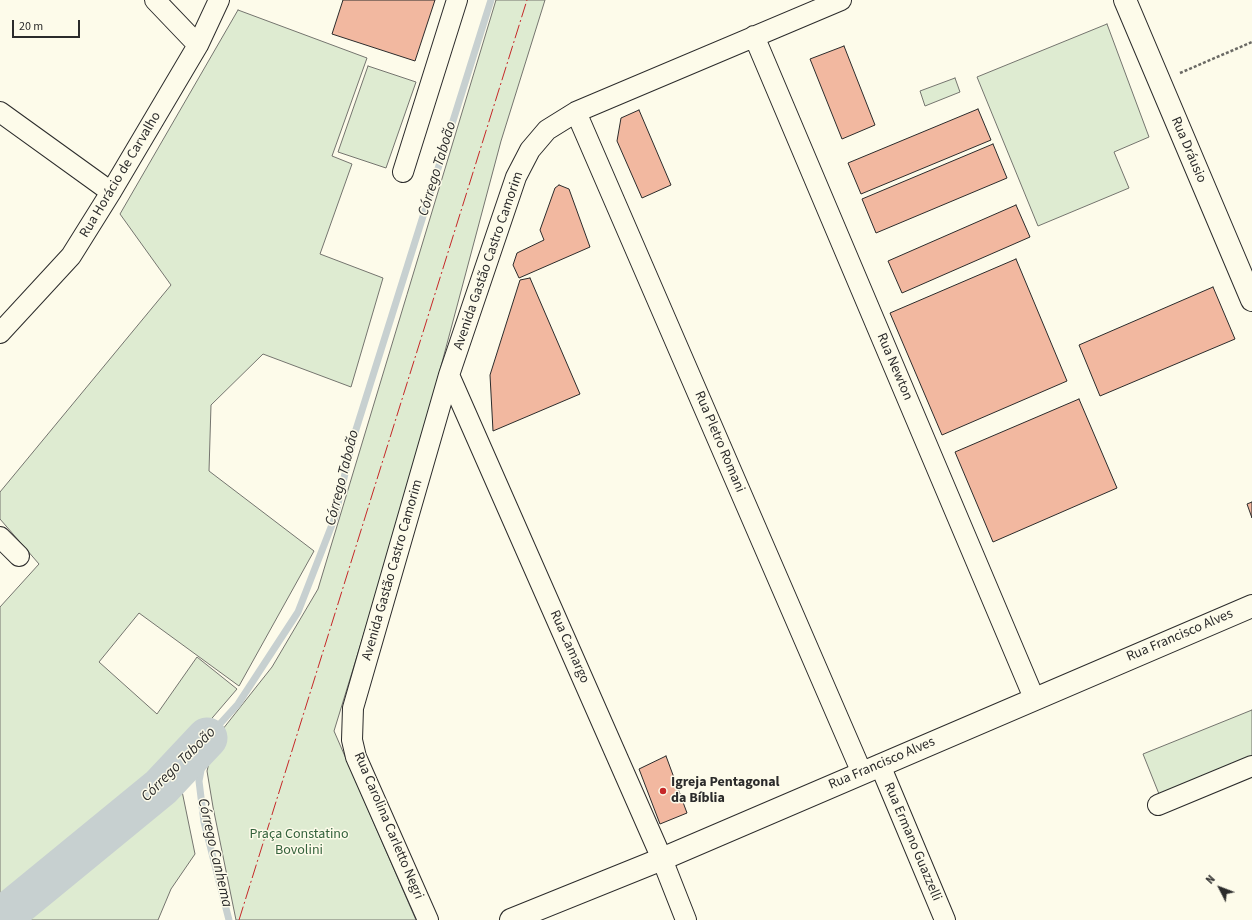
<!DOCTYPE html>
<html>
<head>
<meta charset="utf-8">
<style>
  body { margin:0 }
  #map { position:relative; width:1252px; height:920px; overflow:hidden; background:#fdfbea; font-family:"Source Sans 3",sans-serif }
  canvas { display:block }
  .north { position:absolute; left:1200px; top:868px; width:40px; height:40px; -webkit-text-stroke:3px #fdfbea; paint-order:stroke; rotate:312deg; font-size:11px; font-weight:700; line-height:16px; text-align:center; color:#2b2b2b }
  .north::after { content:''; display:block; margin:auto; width:14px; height:18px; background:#2b2b2b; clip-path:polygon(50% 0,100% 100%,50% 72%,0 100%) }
  .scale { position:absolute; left:12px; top:20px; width:68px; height:18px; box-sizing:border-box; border:2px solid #2b2b2b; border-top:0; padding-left:5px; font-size:12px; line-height:14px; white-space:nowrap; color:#2b2b2b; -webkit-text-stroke:3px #fdfbea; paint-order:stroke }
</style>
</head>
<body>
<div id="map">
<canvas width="1252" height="920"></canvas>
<div class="north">N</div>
<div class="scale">20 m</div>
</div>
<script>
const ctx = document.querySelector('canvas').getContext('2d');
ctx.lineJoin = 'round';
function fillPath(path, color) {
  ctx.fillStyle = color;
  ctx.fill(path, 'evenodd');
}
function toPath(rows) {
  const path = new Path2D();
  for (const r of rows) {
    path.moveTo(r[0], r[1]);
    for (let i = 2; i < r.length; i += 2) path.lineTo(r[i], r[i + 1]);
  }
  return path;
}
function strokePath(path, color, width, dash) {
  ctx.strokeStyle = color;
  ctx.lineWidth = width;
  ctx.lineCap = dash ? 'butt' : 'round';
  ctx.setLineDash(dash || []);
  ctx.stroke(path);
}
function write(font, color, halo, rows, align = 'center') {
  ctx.font = font + ' "Source Sans 3",sans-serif';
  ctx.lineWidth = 3;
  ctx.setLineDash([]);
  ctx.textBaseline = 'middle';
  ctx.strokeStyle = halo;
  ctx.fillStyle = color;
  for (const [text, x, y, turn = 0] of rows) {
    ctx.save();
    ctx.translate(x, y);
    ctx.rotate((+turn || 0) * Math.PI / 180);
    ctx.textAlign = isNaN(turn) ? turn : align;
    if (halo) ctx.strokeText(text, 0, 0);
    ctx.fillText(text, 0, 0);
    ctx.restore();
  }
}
const green = toPath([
  [496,0,545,0,501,141,408,490,334,731,416,920,236,920,213,807,207,771,215,739,272,667,318,589,496,0],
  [238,10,367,58,332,156,352,164,320,254,383,278,351,387,263,354,211,405,209,471,314,551,239,686,139,613,99,662,157,714,197,657,237,689,159,780,128,795,0,904,0,607,39,564,0,519,0,492,171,285,120,214,238,10],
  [1107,24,1149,137,1114,152,1129,188,1038,226,977,77,1107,24],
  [368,66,416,82,386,168,338,152,368,66],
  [955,78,960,92,925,106,920,91,955,78],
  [1252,710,1252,757,1159,794,1143,754,1252,710],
  [182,791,195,854,171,889,158,920,19,920,33,908,93,865,138,829,182,791]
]);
fillPath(green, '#deebd1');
strokePath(green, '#74746e', 1);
strokePath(toPath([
  [229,920,204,822,199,781,207,738,238,704,298,612,335,517,353,439,491,0]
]), '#c7d0d0', 7);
strokePath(toPath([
  [0,919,161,787,207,738]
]), '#c7d0d0', 41);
const building = toPath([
  [343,0,435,0,415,61,332,34,343,0],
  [844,46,875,125,842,139,810,59,844,46],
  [978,109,991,140,861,194,848,163,978,109],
  [639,110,671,185,642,198,617,141,621,118,639,110],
  [993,144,1007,178,876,233,862,199,993,144],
  [559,185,569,189,590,247,519,278,513,265,517,253,544,240,540,230,555,188,559,185],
  [1016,205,1030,237,902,293,888,261,1016,205],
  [1016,259,1067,381,942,435,890,313,1016,259],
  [530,278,580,394,493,431,490,375,520,280,530,278],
  [1213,287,1235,339,1100,396,1079,345,1213,287],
  [1079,399,1117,488,993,542,955,452,1079,399],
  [1252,502,1252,518,1247,504,1252,502],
  [666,756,687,813,660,824,639,769,666,756]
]);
fillPath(building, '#f2b8a0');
strokePath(building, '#2b2b2b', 1);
const minor = toPath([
  [155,0,198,45],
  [754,36,1034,698],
  [0,112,111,192],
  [576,112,862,773],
  [403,172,457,0],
  [0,333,71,256,111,192,198,45,219,0],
  [449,375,662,859,686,920],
  [0,537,19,556],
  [880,765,945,920],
  [1158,805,1252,766],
  [428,920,356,757,352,740,353,708,449,375,516,177,530,150,547,130,576,112,841,0]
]);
const tertiary = toPath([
  [1125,0,1252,300],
  [511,920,662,859,1252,606]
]);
strokePath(minor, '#2b2b2b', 22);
strokePath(tertiary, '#2b2b2b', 24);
strokePath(toPath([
  [1180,73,1252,42]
]), '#6a6964', 2.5, [3, 2]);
strokePath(minor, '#fdfbea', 20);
strokePath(tertiary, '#fdfbea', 22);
strokePath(toPath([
  [239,920,527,0]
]), '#c62828', 1, [14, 3, 2, 3]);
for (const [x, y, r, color] of [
  [663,791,4,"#c62828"]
]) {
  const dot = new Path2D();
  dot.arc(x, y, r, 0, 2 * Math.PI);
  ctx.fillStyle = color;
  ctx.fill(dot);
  strokePath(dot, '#fdfbea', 1.5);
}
write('14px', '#2b2b2b', '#fdfbea', [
  ["Rua Dráusio",1188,150,67],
  ["Rua Horácio de Carvalho",121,175,-59],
  ["Avenida Gastão Castro Camorim",489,261,-71],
  ["Rua Newton",894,367,67],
  ["Rua Pletro Romani",719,442,67],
  ["Avenida Gastão Castro Camorim",393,570,-74],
  ["Rua Francisco Alves",1180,636,-23],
  ["Rua Camargo",569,647,66],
  ["Rua Francisco Alves",882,764,-23],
  ["Rua Carolina Carletto Negri",388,826,67],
  ["Rua Ermano Guazzelli",912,842,67]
]);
write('bold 14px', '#2b2b2b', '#fdfbea', [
  ["Igreja Pentagonal",671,783],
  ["da Bíblia",671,799]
], 'left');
write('14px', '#34623c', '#fdfbea', [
  ["Praça Constatino",299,835],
  ["Bovolini",299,851]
]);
write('italic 15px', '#2b2b2b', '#fdfbea', [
  ["Córrego Taboão",438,169,-73],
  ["Córrego Taboão",343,478,-76],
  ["Córrego Taboão",179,765,-45],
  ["Córrego Canhema",214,853,77]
]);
</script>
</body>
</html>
